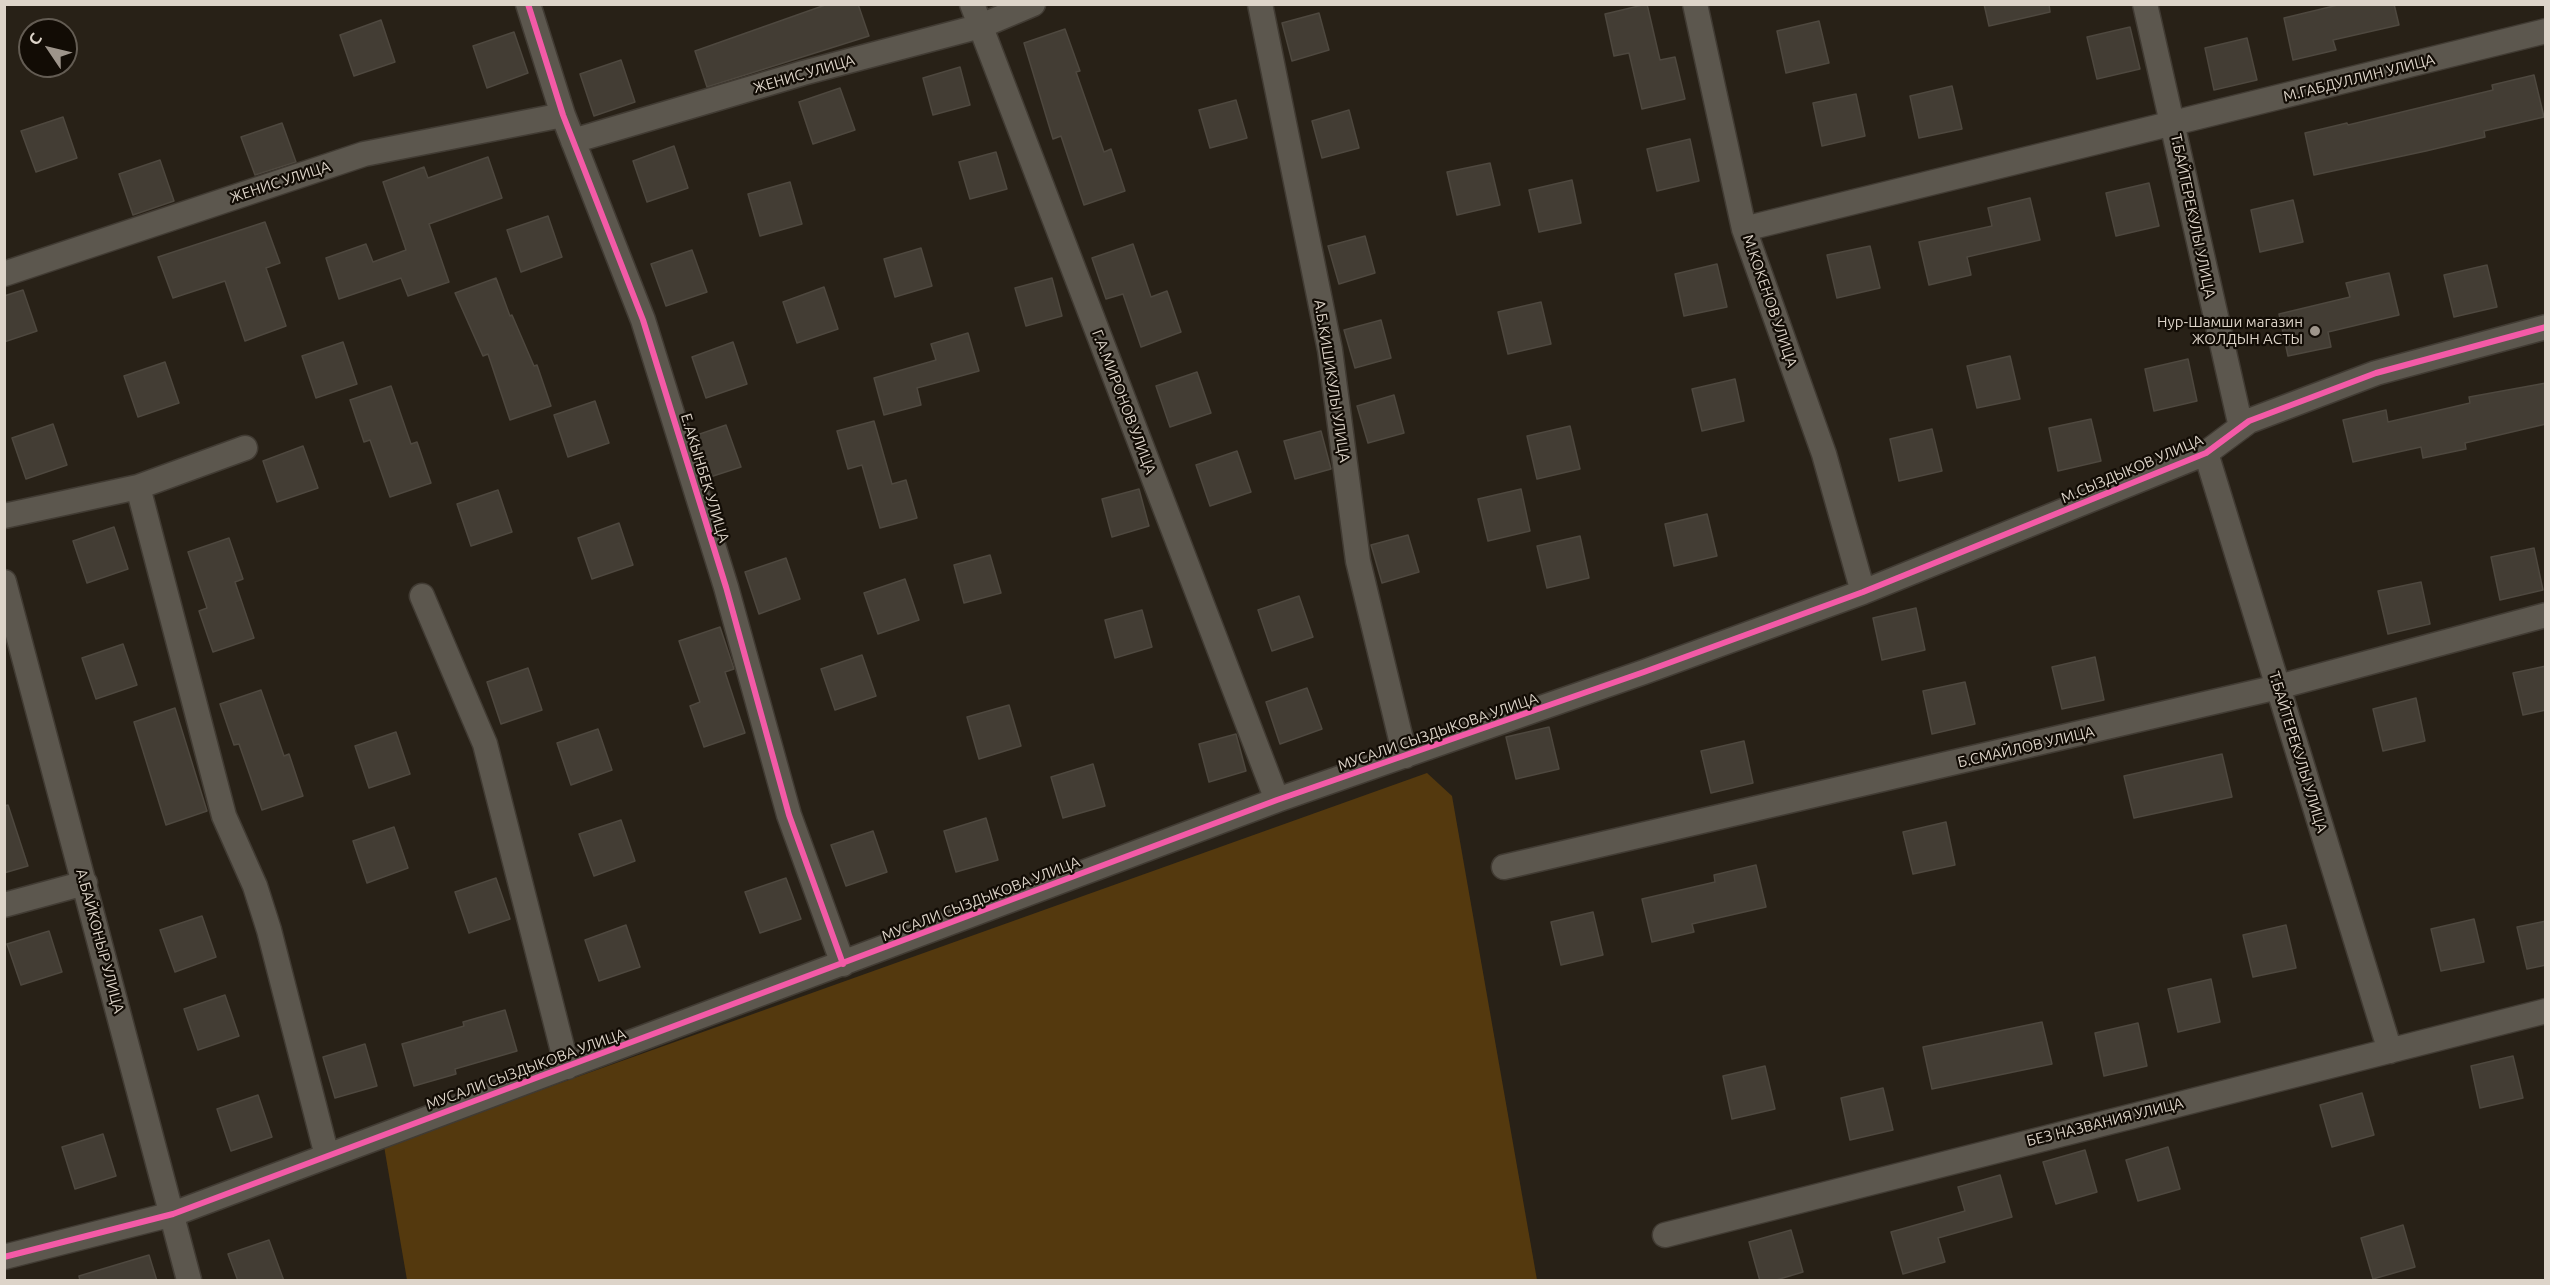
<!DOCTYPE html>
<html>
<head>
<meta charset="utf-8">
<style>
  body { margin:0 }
  #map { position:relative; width:2550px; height:1285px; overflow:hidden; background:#282117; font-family:Ubuntu,sans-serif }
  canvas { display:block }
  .frame { position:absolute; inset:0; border:6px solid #ddd4c9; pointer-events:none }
  .north { position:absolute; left:18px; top:18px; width:60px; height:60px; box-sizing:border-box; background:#120c05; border:2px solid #635c53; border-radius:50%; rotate:305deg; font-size:16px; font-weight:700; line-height:24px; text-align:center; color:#ddd4c9 }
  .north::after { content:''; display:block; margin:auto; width:21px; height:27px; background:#9e958b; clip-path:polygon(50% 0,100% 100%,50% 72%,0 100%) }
</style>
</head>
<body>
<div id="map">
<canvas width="2550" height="1285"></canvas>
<div class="frame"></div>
<div class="north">С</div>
</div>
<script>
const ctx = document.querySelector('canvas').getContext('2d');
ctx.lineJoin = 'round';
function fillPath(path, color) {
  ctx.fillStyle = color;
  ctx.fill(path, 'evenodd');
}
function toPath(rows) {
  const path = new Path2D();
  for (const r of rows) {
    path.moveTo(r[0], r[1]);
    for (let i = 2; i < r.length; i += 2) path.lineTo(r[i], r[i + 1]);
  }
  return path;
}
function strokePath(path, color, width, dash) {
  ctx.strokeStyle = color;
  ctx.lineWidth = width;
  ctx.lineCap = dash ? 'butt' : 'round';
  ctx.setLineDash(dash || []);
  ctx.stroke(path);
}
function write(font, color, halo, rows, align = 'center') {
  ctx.font = font + ' Ubuntu,sans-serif';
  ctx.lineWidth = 4.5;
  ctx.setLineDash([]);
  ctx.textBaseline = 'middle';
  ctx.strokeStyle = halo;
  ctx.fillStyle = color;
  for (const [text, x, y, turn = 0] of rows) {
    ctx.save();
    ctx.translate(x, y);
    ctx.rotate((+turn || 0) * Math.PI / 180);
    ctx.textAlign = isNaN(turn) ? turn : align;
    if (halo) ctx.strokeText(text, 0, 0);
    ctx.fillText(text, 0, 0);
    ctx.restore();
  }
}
fillPath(toPath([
  [1427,773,1452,796,1537,1280,407,1280,384,1146]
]), '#54390e');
const building = toPath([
  [828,4,858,4,869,36,707,87,695,51,828,4],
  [1647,4,1660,60,1675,57,1685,99,1642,109,1629,53,1614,56,1605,14,1647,4],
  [1984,4,2049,4,2050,12,1989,26,1984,4],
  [2342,4,2394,4,2399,25,2333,40,2336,50,2293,60,2284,18,2342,4],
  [1319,13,1329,50,1292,61,1282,23,1319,13],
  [381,20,395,62,354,76,340,35,381,20],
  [1819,21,1829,63,1786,73,1777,31,1819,21],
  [2130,27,2140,69,2097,79,2087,37,2130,27],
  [1065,29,1080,71,1076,72,1104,152,1111,149,1125,191,1084,205,1061,136,1053,139,1024,43,1065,29],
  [514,32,528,73,487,88,473,46,514,32],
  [2247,38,2257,80,2214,90,2205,48,2247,38],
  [621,60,635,102,594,116,580,74,621,60],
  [960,67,970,105,933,115,923,78,960,67],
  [2534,75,2544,117,2484,131,2485,137,2426,151,2314,175,2305,133,2347,123,2348,125,2493,90,2492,85,2534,75],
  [1952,86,1962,129,1919,138,1910,96,1952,86],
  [840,88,855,130,813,144,799,102,840,88],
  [1856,94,1865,136,1822,146,1813,103,1856,94],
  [1236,100,1247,138,1210,148,1199,110,1236,100],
  [1349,110,1359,148,1322,158,1312,121,1349,110],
  [63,117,77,158,36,172,21,131,63,117],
  [282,123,296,162,255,175,241,137,282,123],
  [1690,139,1699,181,1657,191,1647,149,1690,139],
  [674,146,688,188,647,202,633,161,674,146],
  [996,152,1007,189,970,199,959,162,996,152],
  [488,157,502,198,429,224,449,282,408,296,401,278,339,299,326,258,366,244,373,262,406,250,383,182,424,167,428,178,488,157],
  [160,160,174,201,133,215,119,174,160,160],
  [1490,163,1500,205,1457,215,1447,172,1490,163],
  [1572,180,1581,223,1539,232,1529,190,1572,180],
  [790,182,802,224,760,236,748,194,790,182],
  [2149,183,2159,226,2116,236,2106,193,2149,183],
  [2030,198,2040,240,1967,257,1971,275,1929,285,1919,242,1992,226,1988,208,2030,198],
  [2293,200,2303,242,2260,252,2251,210,2293,200],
  [548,216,562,257,521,272,507,230,548,216],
  [265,222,280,263,266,268,286,326,245,341,225,281,173,298,158,257,265,222],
  [1365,236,1375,273,1339,284,1328,246,1365,236],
  [1133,244,1151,297,1167,291,1181,332,1141,347,1123,294,1106,299,1092,258,1133,244],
  [1870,246,1880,288,1837,298,1827,255,1870,246],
  [921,248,932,286,895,297,884,259,921,248],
  [692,250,707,292,666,306,651,264,692,250],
  [1717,264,1727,307,1684,316,1675,274,1717,264],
  [2487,265,2497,307,2454,317,2444,275,2487,265],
  [2389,273,2399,315,2328,332,2331,347,2288,356,2279,314,2350,297,2346,283,2389,273],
  [496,278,510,316,512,315,534,366,537,365,551,406,510,420,488,354,483,356,455,293,496,278],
  [1052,278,1062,316,1026,326,1015,288,1052,278],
  [824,287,838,329,797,343,783,302,824,287],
  [23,290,37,331,4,342,4,296,23,290],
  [1541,302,1551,344,1508,354,1498,312,1541,302],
  [1381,320,1391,358,1355,368,1344,330,1381,320],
  [968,333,979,371,917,388,921,405,884,415,874,378,936,360,931,344,968,333],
  [343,342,357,384,316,398,302,356,343,342],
  [733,342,747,384,706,398,692,357,733,342],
  [2010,356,2020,399,1977,408,1967,366,2010,356],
  [2188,359,2197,401,2154,411,2145,369,2188,359],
  [165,362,179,403,138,417,124,376,165,362],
  [1197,372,1211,413,1170,427,1156,386,1197,372],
  [1735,379,1744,421,1702,431,1692,389,1735,379],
  [2546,383,2546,424,2465,443,2466,449,2423,458,2421,447,2353,462,2343,420,2386,410,2388,422,2470,403,2469,397,2546,383],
  [391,386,411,444,417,442,431,483,390,497,370,440,364,442,350,400,391,386],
  [1394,395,1404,433,1368,443,1357,406,1394,395],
  [595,401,609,443,568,457,554,415,595,401],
  [2091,419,2101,461,2058,471,2049,428,2091,419],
  [874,421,892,484,906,480,917,518,880,528,862,465,848,469,837,431,874,421],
  [53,424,67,465,26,479,12,438,53,424],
  [726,425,741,467,707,478,694,436,726,425],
  [1570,426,1580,469,1537,479,1527,436,1570,426],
  [1932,429,1942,471,1899,481,1890,439,1932,429],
  [1321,431,1331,469,1295,479,1284,441,1321,431],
  [303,446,318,488,277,502,263,461,303,446],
  [1237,451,1251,492,1210,506,1196,465,1237,451],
  [1139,489,1149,526,1112,537,1102,499,1139,489],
  [1521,489,1530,531,1488,541,1478,499,1521,489],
  [498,490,512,532,471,546,457,504,498,490],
  [1707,514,1717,556,1674,566,1665,524,1707,514],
  [619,523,633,565,592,579,578,538,619,523],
  [114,527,128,569,87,583,73,541,114,527],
  [1408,535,1419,572,1382,583,1371,545,1408,535],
  [1580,536,1589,578,1547,588,1537,546,1580,536],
  [229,538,243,579,235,582,254,638,213,652,199,611,207,608,188,552,229,538],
  [2534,548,2543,590,2500,600,2491,557,2534,548],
  [990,555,1001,593,964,603,954,565,990,555],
  [786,558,800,599,759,614,745,572,786,558],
  [905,579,919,620,878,634,864,593,905,579],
  [2421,582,2430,624,2388,634,2378,591,2421,582],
  [1299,596,1313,637,1272,651,1258,610,1299,596],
  [1916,608,1925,650,1882,660,1873,618,1916,608],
  [1142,610,1152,647,1115,658,1105,620,1142,610],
  [720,627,734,669,725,672,745,733,704,747,690,706,700,702,679,641,720,627],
  [123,644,137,685,96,699,82,658,123,644],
  [862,655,876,696,835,710,821,669,862,655],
  [2095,657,2104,700,2062,709,2052,667,2095,657],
  [2546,666,2546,710,2523,715,2513,673,2546,666],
  [528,668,542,710,501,724,487,682,528,668],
  [1965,682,1975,724,1932,734,1923,691,1965,682],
  [1307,688,1322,729,1280,744,1266,702,1307,688],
  [261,690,284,756,289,754,303,796,262,810,239,744,234,745,220,704,261,690],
  [2416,698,2425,741,2383,751,2373,709,2416,698],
  [1009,705,1021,746,979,759,967,717,1009,705],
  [175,708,207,811,166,825,134,722,175,708],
  [1549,727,1559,769,1516,779,1506,737,1549,727],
  [598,729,612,770,571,785,557,743,598,729],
  [396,732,410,774,369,788,355,746,396,732],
  [1236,734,1246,771,1209,782,1199,744,1236,734],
  [1744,741,1753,783,1711,793,1701,751,1744,741],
  [2222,754,2232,797,2134,818,2124,776,2222,754],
  [1093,764,1105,806,1063,818,1051,777,1093,764],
  [8,805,28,866,4,873,4,806,8,805],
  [986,818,998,860,956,872,944,831,986,818],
  [621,820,635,861,594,876,579,834,621,820],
  [1946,822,1955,865,1913,874,1903,832,1946,822],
  [394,827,408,868,367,883,353,841,394,827],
  [873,831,887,872,846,886,831,845,873,831],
  [1756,865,1766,907,1692,924,1694,932,1652,942,1642,899,1715,882,1714,875,1756,865],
  [496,878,510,919,469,933,455,892,496,878],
  [786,878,801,919,760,933,745,892,786,878],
  [1593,912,1603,955,1561,965,1551,922,1593,912],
  [202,916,216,957,175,972,160,930,202,916],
  [2474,919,2484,962,2441,971,2431,929,2474,919],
  [2546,921,2546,965,2527,969,2517,927,2546,921],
  [626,925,640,967,599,981,585,940,626,925],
  [2286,925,2296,968,2253,977,2243,935,2286,925],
  [49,931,62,972,21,985,7,944,49,931],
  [2211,979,2220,1022,2178,1032,2168,989,2211,979],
  [225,995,239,1036,198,1050,184,1009,225,995],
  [505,1010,517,1051,455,1069,456,1074,414,1086,402,1044,464,1026,463,1022,505,1010],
  [2042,1022,2052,1064,1932,1089,1923,1047,2042,1022],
  [2138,1023,2147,1066,2104,1076,2095,1033,2138,1023],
  [365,1044,377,1086,335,1098,323,1057,365,1044],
  [2513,1056,2523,1098,2480,1108,2471,1066,2513,1056],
  [1765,1066,1775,1109,1732,1119,1723,1076,1765,1066],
  [1883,1088,1893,1130,1850,1140,1841,1098,1883,1088],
  [2362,1093,2374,1135,2332,1147,2320,1105,2362,1093],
  [258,1095,272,1137,231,1151,217,1109,258,1095],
  [103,1134,116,1176,75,1189,62,1147,103,1134],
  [2168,1147,2180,1189,2138,1201,2126,1160,2168,1147],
  [2085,1150,2097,1192,2056,1204,2043,1162,2085,1150],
  [2000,1175,2012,1217,1938,1238,1945,1262,1903,1274,1891,1232,1965,1211,1958,1187,2000,1175],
  [2403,1225,2415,1267,2373,1279,2361,1238,2403,1225],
  [1791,1230,1803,1272,1773,1281,1760,1281,1749,1242,1791,1230],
  [269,1240,284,1281,238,1281,228,1254,269,1240],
  [149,1255,157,1281,80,1281,79,1276,149,1255]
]);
fillPath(building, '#433d34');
strokePath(building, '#4e483f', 1.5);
const minor = toPath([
  [528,4,563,115,643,320,726,587,789,815,843,964],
  [972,4,1277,800],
  [1260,4,1330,350,1358,561,1405,756],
  [1695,4,1744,229,1824,454,1863,592],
  [2145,4,2241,427],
  [573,141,803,73,981,26,1033,4],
  [1744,229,2546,31],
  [4,274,364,154,563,115],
  [2206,453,2390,1051],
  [138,487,224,816,255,886,269,930,327,1156],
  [4,516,138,487,245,448],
  [4,582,189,1280],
  [422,596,485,744,567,1067],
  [1504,867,2278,687,2546,615],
  [4,905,85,883],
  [1665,1235,2546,1011],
  [4,1257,173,1214,1277,800,1644,672,1863,592,2206,453,2249,421,2376,373,2546,327]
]);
strokePath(minor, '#413b33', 27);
strokePath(minor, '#5c574e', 24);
strokePath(toPath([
  [528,4,563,115,643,320,726,587,789,815,843,964],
  [4,1257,173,1214,1277,800,1644,672,1863,592,2206,453,2249,421,2376,373,2546,327]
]), '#f35aa7', 6);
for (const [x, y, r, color] of [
  [2315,331,6,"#9e958b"]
]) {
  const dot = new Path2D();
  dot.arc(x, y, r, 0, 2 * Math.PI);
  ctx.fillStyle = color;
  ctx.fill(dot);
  strokePath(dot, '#120c05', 2);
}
write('15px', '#ddd4c9', '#120c05', [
  ["ЖЕНИС УЛИЦА",804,74,-16],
  ["М.ГАБДУЛЛИН УЛИЦА",2359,78,-14],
  ["ЖЕНИС УЛИЦА",280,182,-18],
  ["Т.БАЙТЕРЕКУЛЫ УЛИЦА",2193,216,78],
  ["М.КОКЕНОВ УЛИЦА",1770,301,71],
  ["А.Б.КИШИКУЛЫ УЛИЦА",1332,381,81],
  ["Г.А.МИРОНОВ УЛИЦА",1124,402,69],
  ["М.СЫЗДЫКОВ УЛИЦА",2132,469,-23],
  ["Е.АКЫНБЕК УЛИЦА",705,478,73],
  ["МУСАЛИ СЫЗДЫКОВА УЛИЦА",1438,732,-19],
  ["Б.СМАЙЛОВ УЛИЦА",2026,747,-13],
  ["Т.БАЙТЕРЕКУЛЫ УЛИЦА",2298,752,73],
  ["МУСАЛИ СЫЗДЫКОВА УЛИЦА",981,899,-21],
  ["А.БАЙКОНЫР УЛИЦА",100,941,75],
  ["МУСАЛИ СЫЗДЫКОВА УЛИЦА",526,1069,-20],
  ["БЕЗ НАЗВАНИЯ УЛИЦА",2105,1122,-14]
]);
write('15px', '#ddd4c9', '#120c05', [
  ["Нур-Шамши магазин",2303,322],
  ["ЖОЛДЫН АСТЫ",2303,339]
], 'right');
</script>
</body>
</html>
